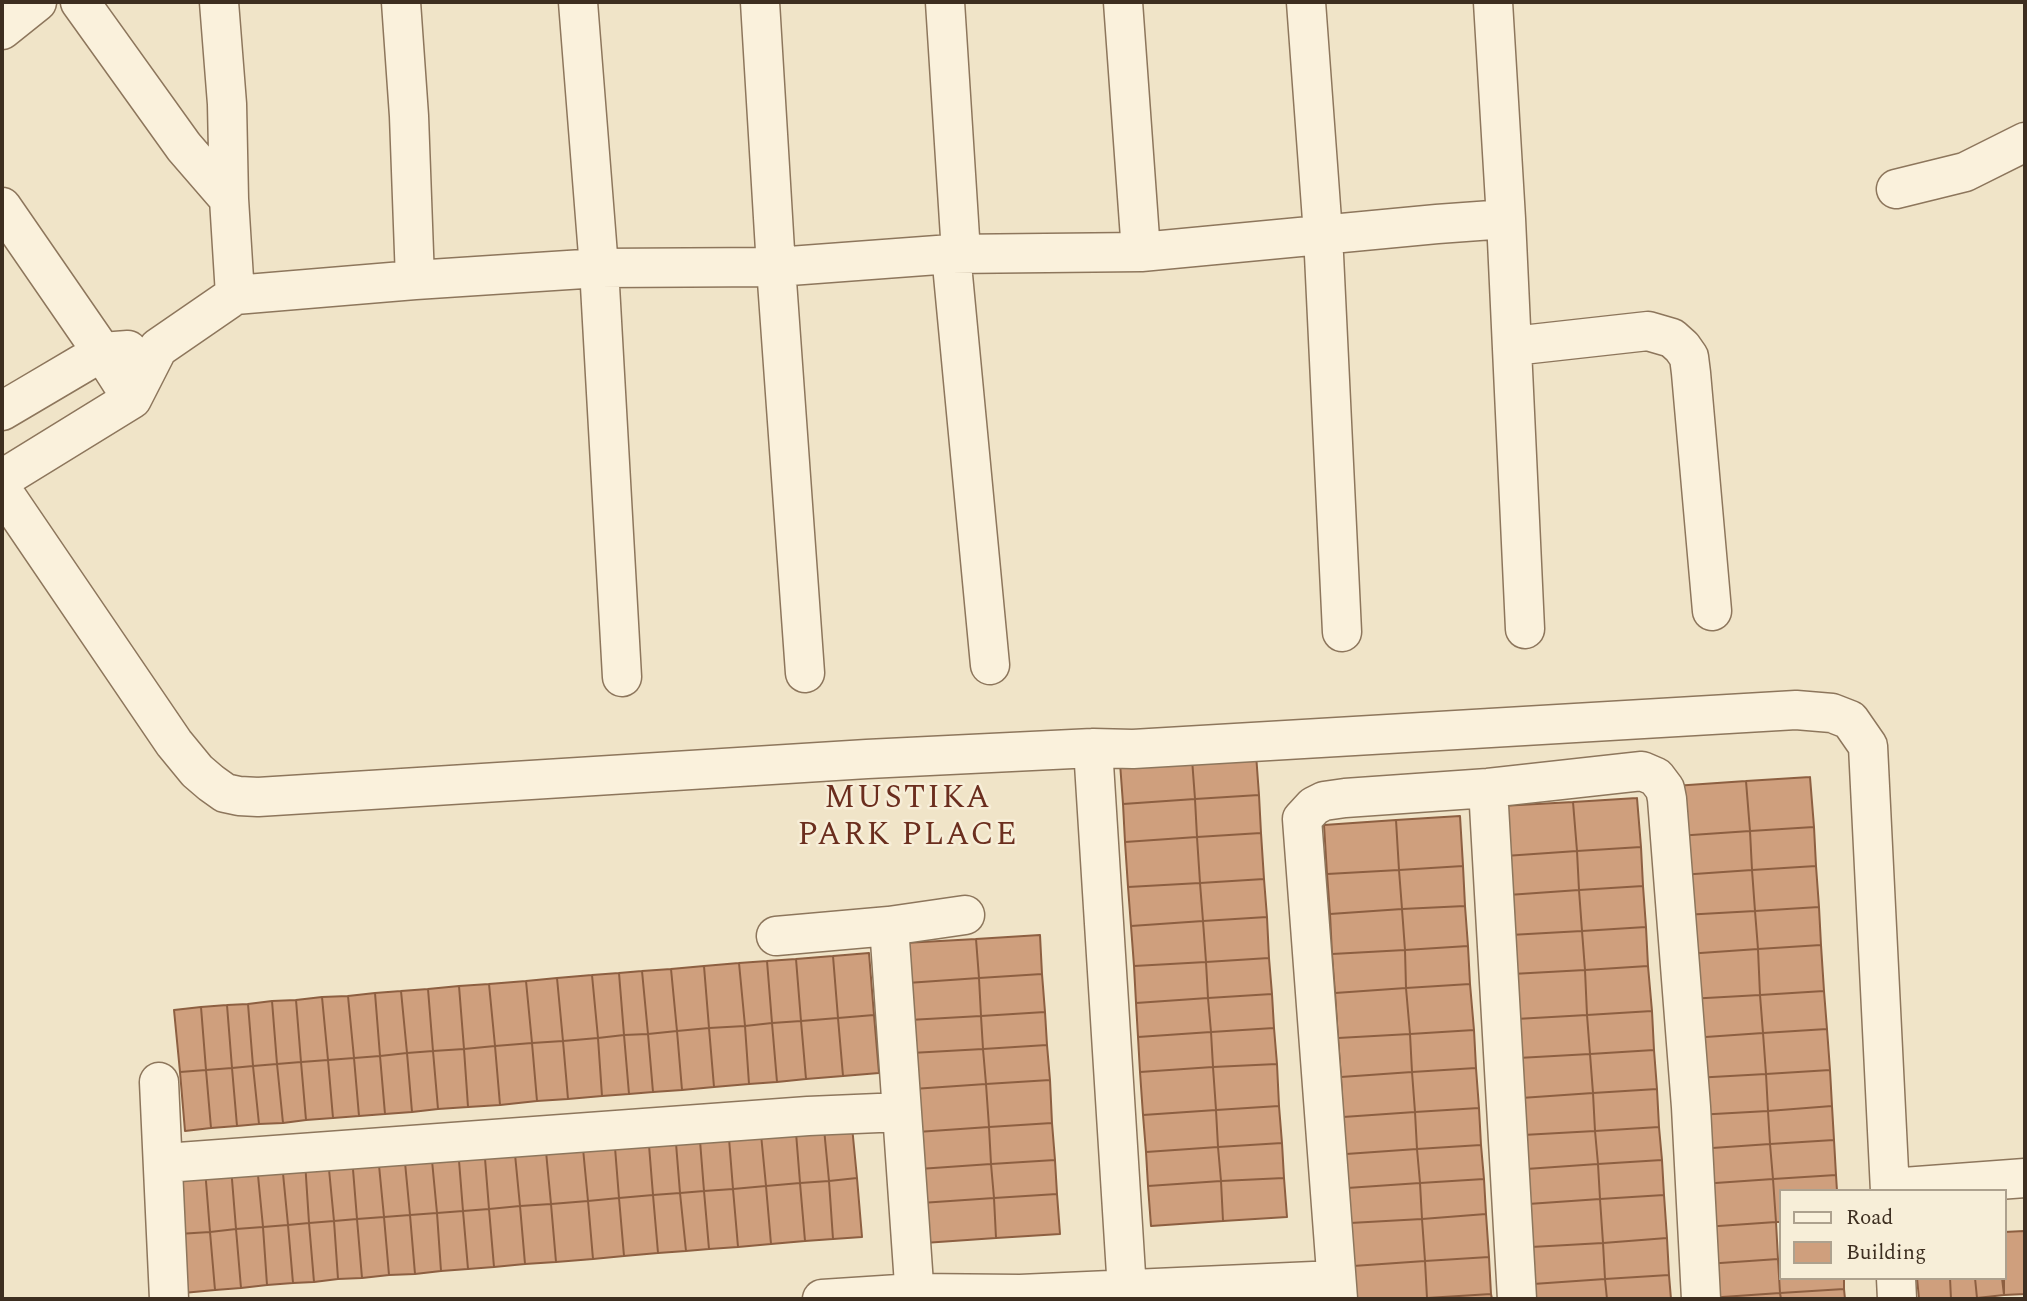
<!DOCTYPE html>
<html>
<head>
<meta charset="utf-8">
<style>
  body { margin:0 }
  #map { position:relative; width:2027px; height:1301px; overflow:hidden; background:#f0e4c8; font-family:Spectral,serif }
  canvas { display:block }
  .frame { position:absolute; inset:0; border:4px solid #3d2e20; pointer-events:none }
  .legend { position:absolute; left:1779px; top:1189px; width:228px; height:91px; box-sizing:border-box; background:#f7eed8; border:2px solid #ada18e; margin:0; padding:9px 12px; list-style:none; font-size:21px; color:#3d2e20 }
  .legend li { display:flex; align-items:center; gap:14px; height:35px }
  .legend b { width:35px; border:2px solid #ada18e }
</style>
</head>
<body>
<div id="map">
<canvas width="2027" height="1301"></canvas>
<div class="frame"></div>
<ul class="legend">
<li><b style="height:9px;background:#faf1dc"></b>Road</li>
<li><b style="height:19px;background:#cf9f7d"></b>Building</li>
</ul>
</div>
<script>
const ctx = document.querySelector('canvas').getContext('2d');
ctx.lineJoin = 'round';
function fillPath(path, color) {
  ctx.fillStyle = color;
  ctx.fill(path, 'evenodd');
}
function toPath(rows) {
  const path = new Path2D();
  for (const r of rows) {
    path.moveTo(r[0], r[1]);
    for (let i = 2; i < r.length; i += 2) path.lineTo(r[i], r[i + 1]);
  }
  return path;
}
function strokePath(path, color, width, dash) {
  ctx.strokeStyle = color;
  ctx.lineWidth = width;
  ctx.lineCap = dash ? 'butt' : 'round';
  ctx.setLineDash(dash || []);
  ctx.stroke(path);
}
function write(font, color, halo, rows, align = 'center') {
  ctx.font = font + ' Spectral,serif';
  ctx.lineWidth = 5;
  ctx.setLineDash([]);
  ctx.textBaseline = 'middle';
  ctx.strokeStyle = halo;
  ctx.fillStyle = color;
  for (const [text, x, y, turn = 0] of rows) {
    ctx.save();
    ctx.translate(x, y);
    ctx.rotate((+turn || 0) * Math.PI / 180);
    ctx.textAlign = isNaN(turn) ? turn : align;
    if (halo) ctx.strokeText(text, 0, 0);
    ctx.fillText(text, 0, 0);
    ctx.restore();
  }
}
const building = toPath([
  [1256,754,1259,795,1195,799,1192,759,1256,754],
  [1192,759,1195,799,1123,804,1120,763,1192,759],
  [1810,777,1814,827,1750,831,1746,781,1810,777],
  [1746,781,1750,831,1677,836,1674,786,1746,781],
  [1259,795,1261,833,1197,837,1195,799,1259,795],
  [1637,798,1641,847,1577,851,1573,802,1637,798],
  [1195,799,1197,837,1125,842,1123,804,1195,799],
  [1573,802,1577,851,1505,856,1501,806,1573,802],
  [1460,816,1463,866,1399,870,1396,820,1460,816],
  [1396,820,1399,870,1327,874,1324,825,1396,820],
  [1814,827,1816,866,1752,870,1750,831,1814,827],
  [1750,831,1752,870,1680,875,1677,836,1750,831],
  [1261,833,1264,879,1200,883,1197,837,1261,833],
  [1197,837,1200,883,1128,887,1125,842,1197,837],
  [1641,847,1643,886,1579,890,1577,851,1641,847],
  [1577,851,1579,890,1508,895,1505,856,1577,851],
  [1463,866,1465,906,1402,909,1399,870,1463,866],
  [1816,866,1819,907,1755,911,1752,870,1816,866],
  [1399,870,1402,909,1330,914,1327,874,1399,870],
  [1752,870,1755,911,1683,915,1680,875,1752,870],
  [1264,879,1267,917,1203,921,1200,883,1264,879],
  [1200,883,1203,921,1131,926,1128,887,1200,883],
  [1643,886,1646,927,1582,931,1579,890,1643,886],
  [1579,890,1582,931,1510,935,1508,895,1579,890],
  [1465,906,1468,946,1405,950,1402,909,1465,906],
  [1819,907,1821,945,1758,949,1755,911,1819,907],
  [1402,909,1405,950,1332,954,1330,914,1402,909],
  [1755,911,1758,949,1686,954,1683,915,1755,911],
  [1267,917,1269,958,1206,962,1203,921,1267,917],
  [1203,921,1206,962,1134,966,1131,926,1203,921],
  [1646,927,1648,966,1585,970,1582,931,1646,927],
  [1582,931,1585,970,1512,974,1510,935,1582,931],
  [1040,935,1042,974,979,978,976,939,1040,935],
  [976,939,979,978,907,983,904,943,976,939],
  [1821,945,1824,991,1760,995,1758,949,1821,945],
  [1468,946,1470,984,1406,988,1405,950,1468,946],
  [1758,949,1760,995,1688,999,1686,954,1758,949],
  [1405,950,1406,988,1335,993,1332,954,1405,950],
  [869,953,874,1015,838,1018,833,956,869,953],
  [833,956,838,1018,801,1021,796,959,833,956],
  [1269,958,1272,994,1208,998,1206,962,1269,958],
  [796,959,801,1021,772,1023,767,961,796,959],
  [767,961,772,1023,745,1026,739,963,767,961],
  [1206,962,1208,998,1136,1003,1134,966,1206,962],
  [739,963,745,1026,709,1028,704,966,739,963],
  [704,966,709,1028,677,1031,671,969,704,966],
  [1648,966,1652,1011,1587,1015,1585,970,1648,966],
  [671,969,677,1031,648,1034,642,971,671,969],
  [1585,970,1587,1015,1516,1019,1512,974,1585,970],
  [642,971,648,1034,624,1035,619,973,642,971],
  [619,973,624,1035,598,1038,592,975,619,973],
  [1042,974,1045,1012,981,1016,979,978,1042,974],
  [592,975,598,1038,563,1041,557,978,592,975],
  [557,978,563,1041,532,1043,526,981,557,978],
  [979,978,981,1016,909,1020,907,983,979,978],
  [526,981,532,1043,495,1046,489,984,526,981],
  [489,984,495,1046,464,1049,459,986,489,984],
  [1470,984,1474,1030,1410,1034,1406,988,1470,984],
  [459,986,464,1049,433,1051,428,989,459,986],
  [1406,988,1410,1034,1338,1038,1335,993,1406,988],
  [428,989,433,1051,407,1053,401,991,428,989],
  [401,991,407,1053,380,1056,375,993,401,991],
  [1824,991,1827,1029,1763,1033,1760,995,1824,991],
  [375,993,380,1056,354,1058,348,996,375,993],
  [1272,994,1274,1028,1211,1032,1208,998,1272,994],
  [1760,995,1763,1033,1691,1038,1688,999,1760,995],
  [348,996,354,1058,328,1060,322,997,348,996],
  [322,997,328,1060,301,1062,296,1000,322,997],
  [1208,998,1211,1032,1138,1037,1136,1003,1208,998],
  [296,1000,301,1062,277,1064,272,1001,296,1000],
  [272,1001,277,1064,253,1066,248,1004,272,1001],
  [248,1004,253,1066,232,1068,227,1005,248,1004],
  [227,1005,232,1068,206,1070,201,1007,227,1005],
  [201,1007,206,1070,180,1072,174,1010,201,1007],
  [1652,1011,1654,1050,1590,1054,1587,1015,1652,1011],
  [1045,1012,1047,1045,983,1049,981,1016,1045,1012],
  [874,1015,879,1073,843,1076,838,1018,874,1015],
  [1587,1015,1590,1054,1518,1058,1516,1019,1587,1015],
  [981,1016,983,1049,911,1053,909,1020,981,1016],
  [838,1018,843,1076,806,1079,801,1021,838,1018],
  [801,1021,806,1079,777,1082,772,1023,801,1021],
  [772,1023,777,1082,749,1084,745,1026,772,1023],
  [745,1026,749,1084,714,1087,709,1028,745,1026],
  [709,1028,714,1087,682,1090,677,1031,709,1028],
  [1274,1028,1277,1064,1213,1067,1211,1032,1274,1028],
  [1827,1029,1830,1070,1766,1074,1763,1033,1827,1029],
  [1474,1030,1476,1068,1412,1072,1410,1034,1474,1030],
  [677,1031,682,1090,653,1092,648,1034,677,1031],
  [1211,1032,1213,1067,1140,1072,1138,1037,1211,1032],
  [1763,1033,1766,1074,1694,1078,1691,1038,1763,1033],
  [648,1034,653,1092,629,1094,624,1035,648,1034],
  [1410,1034,1412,1072,1341,1077,1338,1038,1410,1034],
  [624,1035,629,1094,602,1096,598,1038,624,1035],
  [598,1038,602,1096,568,1099,563,1041,598,1038],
  [563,1041,568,1099,537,1101,532,1043,563,1041],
  [532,1043,537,1101,500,1105,495,1046,532,1043],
  [1047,1045,1050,1080,986,1084,983,1049,1047,1045],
  [495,1046,500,1105,468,1107,464,1049,495,1046],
  [464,1049,468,1107,438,1109,433,1051,464,1049],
  [983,1049,986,1084,913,1089,911,1053,983,1049],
  [1654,1050,1657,1089,1593,1093,1590,1054,1654,1050],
  [433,1051,438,1109,412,1112,407,1053,433,1051],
  [407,1053,412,1112,385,1114,380,1056,407,1053],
  [1590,1054,1593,1093,1521,1098,1518,1058,1590,1054],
  [380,1056,385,1114,359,1116,354,1058,380,1056],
  [354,1058,359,1116,333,1118,328,1060,354,1058],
  [328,1060,333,1118,306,1120,301,1062,328,1060],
  [301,1062,306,1120,283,1123,277,1064,301,1062],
  [277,1064,283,1123,259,1124,253,1066,277,1064],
  [1277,1064,1279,1106,1216,1110,1213,1067,1277,1064],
  [253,1066,259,1124,237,1126,232,1068,253,1066],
  [1213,1067,1216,1110,1143,1115,1140,1072,1213,1067],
  [232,1068,237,1126,211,1128,206,1070,232,1068],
  [1476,1068,1479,1108,1415,1112,1412,1072,1476,1068],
  [206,1070,211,1128,185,1131,180,1072,206,1070],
  [1830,1070,1832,1106,1768,1111,1766,1074,1830,1070],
  [1412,1072,1415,1112,1343,1117,1341,1077,1412,1072],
  [1766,1074,1768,1111,1696,1115,1694,1078,1766,1074],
  [1050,1080,1052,1123,989,1127,986,1084,1050,1080],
  [986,1084,989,1127,917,1132,913,1089,986,1084],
  [1657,1089,1659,1127,1595,1131,1593,1093,1657,1089],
  [1593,1093,1595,1131,1523,1135,1521,1098,1593,1093],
  [1279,1106,1282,1143,1218,1147,1216,1110,1279,1106],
  [1832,1106,1834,1140,1770,1144,1768,1111,1832,1106],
  [1479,1108,1481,1145,1417,1149,1415,1112,1479,1108],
  [1216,1110,1218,1147,1146,1152,1143,1115,1216,1110],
  [1768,1111,1770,1144,1698,1149,1696,1115,1768,1111],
  [1415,1112,1417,1149,1346,1154,1343,1117,1415,1112],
  [851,1116,857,1178,829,1181,823,1118,851,1116],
  [823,1118,829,1181,800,1183,795,1120,823,1118],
  [795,1120,800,1183,766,1186,760,1124,795,1120],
  [1052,1123,1055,1160,991,1164,989,1127,1052,1123],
  [760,1124,766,1186,733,1189,728,1126,760,1124],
  [728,1126,733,1189,704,1191,699,1128,728,1126],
  [989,1127,991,1164,919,1169,917,1132,989,1127],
  [1659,1127,1662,1160,1598,1164,1595,1131,1659,1127],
  [699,1128,704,1191,680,1193,675,1131,699,1128],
  [675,1131,680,1193,653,1195,648,1133,675,1131],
  [1595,1131,1598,1164,1526,1169,1523,1135,1595,1131],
  [648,1133,653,1195,619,1198,614,1135,648,1133],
  [614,1135,619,1198,588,1201,582,1138,614,1135],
  [582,1138,588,1201,551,1204,545,1141,582,1138],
  [1834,1140,1836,1175,1773,1179,1770,1144,1834,1140],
  [545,1141,551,1204,520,1206,514,1144,545,1141],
  [1282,1143,1284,1178,1221,1181,1218,1147,1282,1143],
  [514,1144,520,1206,489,1209,484,1146,514,1144],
  [1770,1144,1773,1179,1701,1184,1698,1149,1770,1144],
  [1481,1145,1484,1179,1420,1183,1417,1149,1481,1145],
  [484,1146,489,1209,463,1211,458,1148,484,1146],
  [1218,1147,1221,1181,1148,1186,1146,1152,1218,1147],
  [458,1148,463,1211,437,1213,431,1150,458,1148],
  [1417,1149,1420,1183,1347,1188,1346,1154,1417,1149],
  [431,1150,437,1213,410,1215,404,1152,431,1150],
  [404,1152,410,1215,384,1217,378,1155,404,1152],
  [378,1155,384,1217,357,1219,352,1157,378,1155],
  [352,1157,357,1219,334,1221,328,1159,352,1157],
  [328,1159,334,1221,309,1223,305,1161,328,1159],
  [1055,1160,1057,1194,994,1198,991,1164,1055,1160],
  [1662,1160,1664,1195,1600,1199,1598,1164,1662,1160],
  [305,1161,309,1223,288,1225,282,1163,305,1161],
  [282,1163,288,1225,263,1227,257,1165,282,1163],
  [991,1164,994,1198,921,1203,919,1169,991,1164],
  [1598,1164,1600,1199,1528,1204,1526,1169,1598,1164],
  [257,1165,263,1227,236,1229,231,1167,257,1165],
  [231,1167,236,1229,210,1232,205,1169,231,1167],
  [205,1169,210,1232,178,1234,173,1172,205,1169],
  [1836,1175,1837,1191,1780,1191,1780,1222,1776,1222,1773,1179,1836,1175],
  [857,1178,862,1237,833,1239,829,1181,857,1178],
  [1284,1178,1287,1217,1223,1221,1221,1181,1284,1178],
  [1484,1179,1486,1214,1422,1219,1420,1183,1484,1179],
  [1773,1179,1776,1222,1704,1227,1701,1184,1773,1179],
  [829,1181,833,1239,805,1241,800,1183,829,1181],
  [1221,1181,1223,1221,1151,1226,1148,1186,1221,1181],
  [800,1183,805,1241,771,1244,766,1186,800,1183],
  [1420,1183,1422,1219,1350,1223,1347,1188,1420,1183],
  [766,1186,771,1244,738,1247,733,1189,766,1186],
  [733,1189,738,1247,709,1249,704,1191,733,1189],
  [704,1191,709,1249,686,1251,680,1193,704,1191],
  [680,1193,686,1251,658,1253,653,1195,680,1193],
  [1057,1194,1060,1234,996,1238,994,1198,1057,1194],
  [653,1195,658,1253,624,1256,619,1198,653,1195],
  [1664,1195,1667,1238,1603,1243,1600,1199,1664,1195],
  [619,1198,624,1256,593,1259,588,1201,619,1198],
  [994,1198,996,1238,924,1243,921,1203,994,1198],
  [1600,1199,1603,1243,1531,1247,1528,1204,1600,1199],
  [588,1201,593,1259,556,1262,551,1204,588,1201],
  [551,1204,556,1262,525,1264,520,1206,551,1204],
  [520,1206,525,1264,494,1267,489,1209,520,1206],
  [489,1209,494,1267,468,1269,463,1211,489,1209],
  [463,1211,468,1269,441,1271,437,1213,463,1211],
  [437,1213,441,1271,415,1274,410,1215,437,1213],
  [1486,1214,1489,1257,1425,1261,1422,1219,1486,1214],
  [410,1215,415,1274,389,1275,384,1217,410,1215],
  [384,1217,389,1275,362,1278,357,1219,384,1217],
  [357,1219,362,1278,338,1279,334,1221,357,1219],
  [1422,1219,1425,1261,1353,1266,1350,1223,1422,1219],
  [334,1221,338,1279,314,1282,309,1223,334,1221],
  [1776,1222,1778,1259,1706,1264,1704,1227,1776,1222],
  [309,1223,314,1282,293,1283,288,1225,309,1223],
  [288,1225,293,1283,267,1285,263,1227,288,1225],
  [263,1227,267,1285,241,1288,236,1229,263,1227],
  [236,1229,241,1288,215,1290,210,1232,236,1229],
  [2024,1231,2025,1294,2004,1295,2004,1232,2024,1231],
  [210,1232,215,1290,183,1293,178,1234,210,1232],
  [1667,1238,1669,1275,1605,1279,1603,1243,1667,1238],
  [1603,1243,1605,1279,1533,1284,1531,1247,1603,1243],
  [1489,1257,1491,1294,1427,1298,1425,1261,1489,1257],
  [1778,1259,1780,1293,1708,1298,1706,1264,1778,1259],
  [1778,1259,1780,1259,1780,1278,1844,1278,1844,1289,1780,1293,1778,1259],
  [1425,1261,1427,1298,1355,1299,1353,1266,1425,1261],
  [1669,1275,1671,1299,1607,1299,1605,1279,1669,1275],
  [1917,1278,1950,1278,1951,1299,1919,1299,1917,1278],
  [1950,1278,1975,1278,1977,1298,1951,1299,1950,1278],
  [1975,1278,2002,1278,2004,1295,1977,1298,1975,1278],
  [1605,1279,1607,1299,1534,1299,1533,1284,1605,1279],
  [1844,1289,1845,1299,1781,1299,1780,1293,1844,1289],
  [1780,1293,1781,1299,1708,1299,1708,1298,1780,1293],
  [1491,1294,1492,1299,1427,1298,1491,1294]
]);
fillPath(building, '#cf9f7d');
strokePath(building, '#8d5f41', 2);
const minor = toPath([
  [80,2,184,147,229,199],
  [219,2,227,104,229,199,235,295],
  [401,2,409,116,415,280],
  [578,2,599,268,622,677],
  [760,2,776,267,805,673],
  [945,2,961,253],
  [1123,2,1141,252],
  [1306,2,1323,234,1342,632],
  [1493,2,1506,219],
  [2,30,37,2],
  [1896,189,1965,172,2025,142],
  [2,207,102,352,132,399],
  [951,254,1141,252,1437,224,1506,219,1525,629],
  [1513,346,1648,331,1672,338,1682,347,1689,357,1691,373,1712,611],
  [2,411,102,352,128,350],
  [2,479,132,399,158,348,235,295,415,280,599,268,776,267,951,254,990,665],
  [2,490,174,743,197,771,211,783,225,793,239,796,258,797,867,759,1093,748,1133,749,1796,710,1832,713,1850,720,1868,746,1890,1191],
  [1093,748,1127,1290],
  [1488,788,1517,1299],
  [776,936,889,926],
  [159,1082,169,1299],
  [165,1163,808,1116,902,1112],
  [1890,1188,2025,1178],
  [1896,1278,1897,1299],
  [822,1299,914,1293,1020,1294,1336,1280],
  [915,1299,889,926,965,915],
  [1338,1299,1302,819,1314,806,1324,801,1345,798,1488,788,1642,771,1656,777,1665,789,1667,799,1691,1107,1701,1299]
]);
strokePath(minor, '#8d765c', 41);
strokePath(minor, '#faf1dc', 38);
ctx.letterSpacing = '2px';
write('32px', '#6b2e1e', '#f7eed8', [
  ["MUSTIKA",908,801],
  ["PARK PLACE",908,838]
]);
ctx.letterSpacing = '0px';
</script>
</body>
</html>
